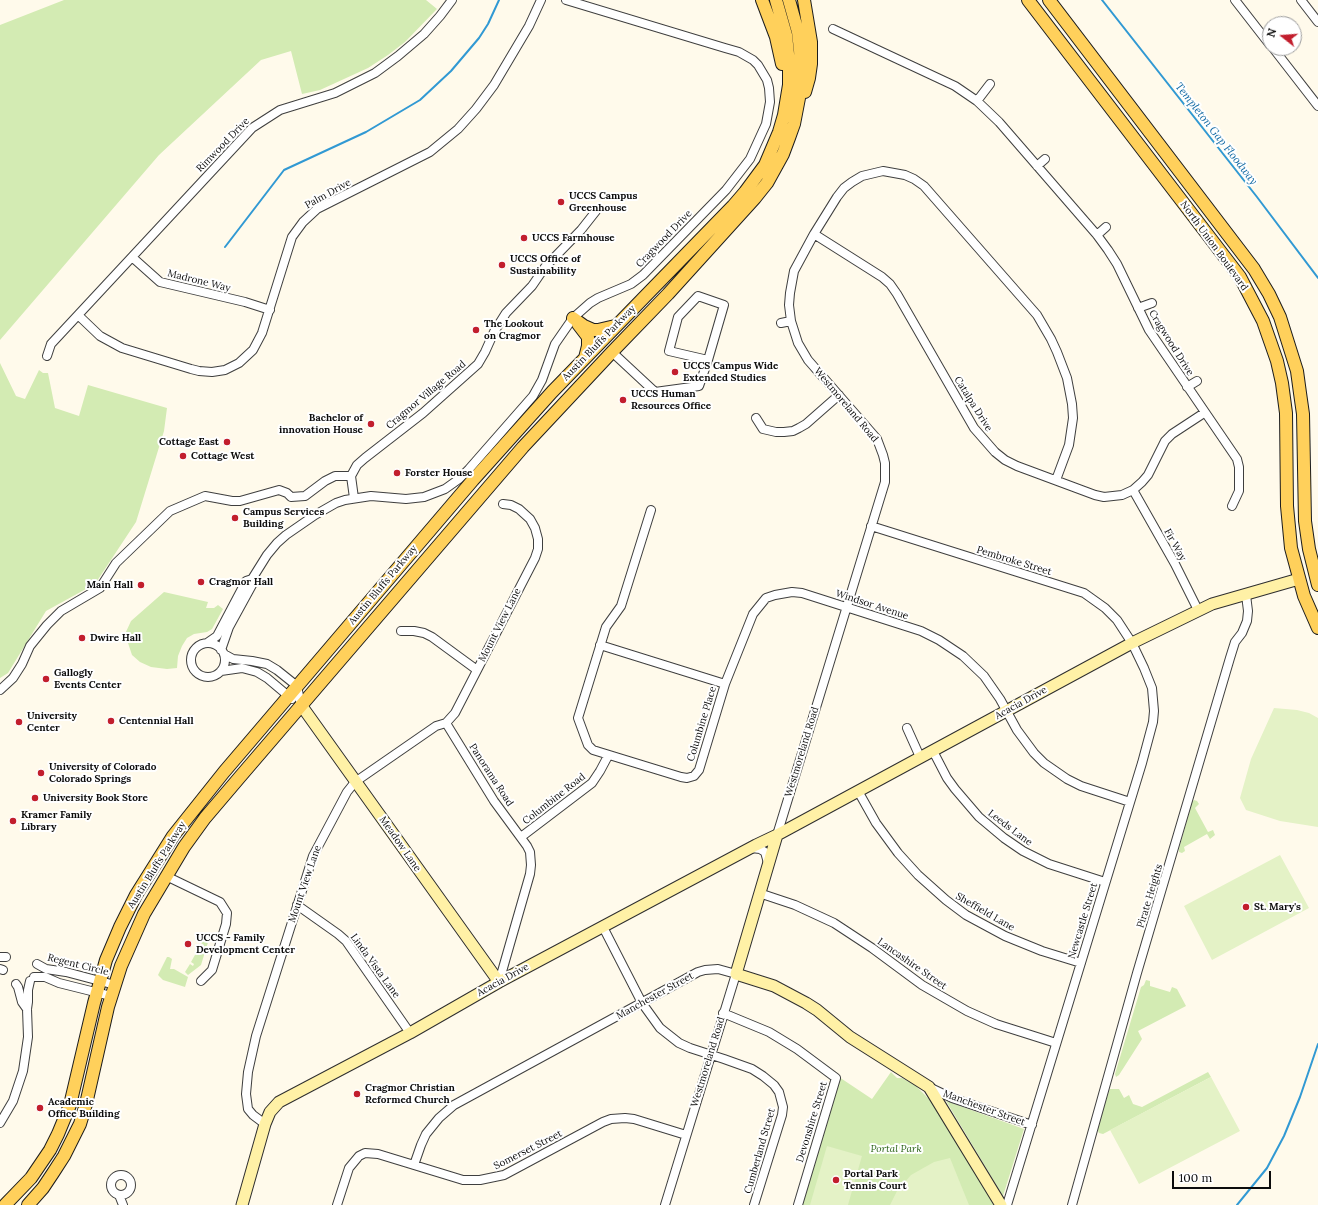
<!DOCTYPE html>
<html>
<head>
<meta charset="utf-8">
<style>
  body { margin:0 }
  #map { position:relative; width:1318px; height:1205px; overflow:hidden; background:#fffaeb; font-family:Lora,serif }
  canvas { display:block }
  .north { position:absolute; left:1262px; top:16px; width:40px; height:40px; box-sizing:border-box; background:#fff; border:1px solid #9e9e9e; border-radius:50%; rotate:287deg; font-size:11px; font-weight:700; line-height:16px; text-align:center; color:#0c0c0c }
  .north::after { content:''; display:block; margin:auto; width:14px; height:18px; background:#c21e2d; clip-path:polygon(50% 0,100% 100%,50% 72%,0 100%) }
  .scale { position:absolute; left:1172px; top:1171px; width:99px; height:18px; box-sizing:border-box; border:2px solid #0c0c0c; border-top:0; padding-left:5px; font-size:12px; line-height:14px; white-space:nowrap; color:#0c0c0c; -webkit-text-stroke:3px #fff; paint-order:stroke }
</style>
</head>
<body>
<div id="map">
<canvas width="1318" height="1205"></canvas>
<div class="north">N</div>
<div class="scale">100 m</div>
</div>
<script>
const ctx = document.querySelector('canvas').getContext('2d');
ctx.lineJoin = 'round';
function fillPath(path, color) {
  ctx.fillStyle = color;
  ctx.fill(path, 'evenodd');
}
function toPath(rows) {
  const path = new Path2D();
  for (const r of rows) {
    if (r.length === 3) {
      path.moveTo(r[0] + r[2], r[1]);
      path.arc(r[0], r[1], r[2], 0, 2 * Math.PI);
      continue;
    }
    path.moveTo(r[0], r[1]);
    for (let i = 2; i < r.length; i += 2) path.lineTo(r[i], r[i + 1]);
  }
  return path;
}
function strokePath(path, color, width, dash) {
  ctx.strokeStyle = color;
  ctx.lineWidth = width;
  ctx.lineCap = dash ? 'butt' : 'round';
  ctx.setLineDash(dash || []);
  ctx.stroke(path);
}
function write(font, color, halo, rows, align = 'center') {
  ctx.font = font + ' Lora,serif';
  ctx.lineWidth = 4;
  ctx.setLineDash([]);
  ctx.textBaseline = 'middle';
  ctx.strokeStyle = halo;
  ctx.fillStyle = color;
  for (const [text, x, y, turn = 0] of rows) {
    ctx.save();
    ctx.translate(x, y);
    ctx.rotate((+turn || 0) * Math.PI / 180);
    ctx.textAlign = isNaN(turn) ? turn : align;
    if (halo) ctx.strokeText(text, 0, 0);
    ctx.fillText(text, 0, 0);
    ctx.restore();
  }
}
fillPath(toPath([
  [64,0,426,0,437,9,405,42,388,55,368,68,320,90,302,94,291,51,261,60,159,155,0,340,0,25],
  [0,363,16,396,25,399,39,370,43,373,48,373,55,408,79,416,88,385,167,408,164,431,136,522,95,584,46,611,8,673,0,678],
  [164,592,208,602,206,608,214,608,218,605,223,609,212,629,207,632,194,634,187,638,182,646,178,656,177,668,167,669,151,667,140,662,132,655,125,634,131,621],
  [1194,800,1197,801,1199,804,1195,808,1208,832,1213,830,1215,835,1210,839,1207,834,1184,847,1185,851,1182,853,1179,852,1179,849,1192,802],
  [205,936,209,939,201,965,188,975,185,972,190,964,193,966,194,964,191,962,200,946,203,947,204,945,201,943],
  [167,957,169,957,172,959,170,969,174,969,188,977,185,987,163,980,158,975],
  [1146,980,1150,981,1150,986,1170,992,1172,987,1177,989,1186,1006,1138,1031,1142,1039,1119,1075,1116,1077,1115,1074,1141,987,1144,985],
  [891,1072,897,1078,902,1078,916,1086,928,1098,942,1114,995,1205,801,1205,839,1077,872,1099],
  [1208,1072,1211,1077,1103,1134,1099,1133,1097,1129,1109,1091,1110,1089,1119,1089,1124,1098,1129,1095,1133,1104,1142,1107],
  [946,1101,1024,1129,1003,1196]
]), '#d3ebb3');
fillPath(toPath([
  [1274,708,1297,710,1309,713,1318,718,1318,827,1280,821,1246,810,1240,798,1251,759],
  [1280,855,1309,908,1212,960,1184,906],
  [1211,1077,1240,1131,1139,1184,1110,1130],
  [827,1146,862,1156,848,1205,810,1205],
  [950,1158,969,1205,890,1205,897,1191,911,1175,934,1162]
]), '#e4f2c6');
strokePath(toPath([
  [1102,0,1257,197,1318,278],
  [225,247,284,170,366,132,420,100,451,71,479,38,488,24,499,0],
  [1237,1205,1267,1168,1284,1136,1300,1097,1318,1044]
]), '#3199d3', 2);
const street = toPath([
  [1235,0,1270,45],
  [1301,0,1318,22],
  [833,29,955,86,977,101,999,122,1097,235,1108,250,1117,264,1149,330,1237,459,1239,467,1239,491,1232,506],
  [1273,48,1318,106],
  [977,101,990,84],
  [1037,166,1045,159],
  [814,234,882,277,890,284,897,294,974,428,995,452,1005,460,1017,466,1095,495,1104,497,1122,495,1133,490,1142,482,1148,475,1165,441,1172,434,1204,413],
  [1097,235,1106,227],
  [132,257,160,282,245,302,270,310],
  [1138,308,1152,303],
  [78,315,100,336,122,348,191,369,199,371,212,372,225,370,239,363,253,350,262,333,292,237,303,222,317,209,430,152,458,129,476,109,494,85,529,26,541,0],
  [781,323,791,321],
  [612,352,655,392,699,386,708,360,724,305,698,296,678,317,669,351,708,360],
  [47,356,51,344,252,128,280,110,335,93,375,73,398,56,424,34,440,16,452,0],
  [1187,387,1197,381],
  [756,418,763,429,776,432,784,432,793,431,799,428,806,424,839,395],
  [1133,490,1175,564,1198,610],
  [354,498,351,476,357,465,365,458,423,413,478,364,485,352,494,332,506,313,532,286,545,267,581,230,596,211],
  [651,510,621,606,606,627,578,718,588,745,593,750,681,777,687,778,694,776,699,770,725,684,753,614,766,598,775,595,792,592,802,593,921,631,939,640,963,656,984,676,1000,699,1017,730,1034,753,1044,763,1067,779,1081,786,1130,802],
  [871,526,1084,593,1105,608,1117,620,1132,643,1144,668,1152,688,1154,711,1153,722,1142,763,1007,1205],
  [401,631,414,631,424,633,432,637,477,670],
  [207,643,217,636,246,581,252,579],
  [208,660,17],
  [600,645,725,684],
  [221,650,229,627,252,585,252,579,267,555,277,543,286,535,315,515,336,503,345,500,371,496,406,499,424,497,445,489,459,479,469,469,533,396,542,380,555,344,573,318,590,303,598,298,631,284,643,275,726,190,750,159,766,124,770,102,769,88,767,80,758,65,753,60,739,52,725,48,566,0],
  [224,654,233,659,252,661,267,664,277,670,297,686,301,705],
  [221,671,242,668,257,672,267,678,292,699],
  [0,690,13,678,22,664,30,646,47,625,61,611,100,588,116,563,170,511,205,496,232,501,240,501,279,490,287,493,291,497,305,496,325,481,335,476,351,476],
  [446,723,494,801,527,846,530,852,531,865,530,874,499,982],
  [907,728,920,757],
  [933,751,947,778,955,789,979,817,1004,838,1023,851,1049,864,1105,882],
  [858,791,876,823,898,853,918,875,946,900,966,915,1005,936,1042,951,1081,963],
  [777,835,885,482,885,463,883,455,877,439,808,360,798,343,791,321,789,305,790,293,794,271,814,234,837,197,844,188,852,182,862,176,883,171,905,175,914,179,924,186,1037,315,1051,339,1057,352,1067,378,1072,404,1073,418,1069,445,1056,480],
  [521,837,592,783,600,771,608,756],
  [751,848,760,849,765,852,768,863],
  [166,876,220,902,227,913,226,924,212,970,201,981],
  [759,893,795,905,834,923,872,948,922,985,967,1011,996,1024,1056,1043],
  [297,905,338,934,346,941,410,1033],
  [603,927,642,1003,660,1028,679,1043,690,1048,724,1059,752,1069,763,1076,774,1085,779,1092,783,1107,782,1115,754,1205],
  [0,957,6,957],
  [37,964,46,969,66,972,115,985],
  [0,969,3,970],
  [34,977,45,977,59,983,111,996],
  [16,984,18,987,22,1002,27,1009],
  [723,1013,769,1032,797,1049,836,1078,798,1205],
  [929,1087,952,1098,1032,1125],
  [0,1123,13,1101,23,1071,28,1037,27,1009,28,1002,28,990,30,981],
  [265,1124,253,1115,248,1109,246,1094,248,1072,256,1036,313,856,347,792,355,782,436,726,446,723,455,713,535,558,538,549,538,539,535,528,530,519,519,509,511,505,503,504],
  [414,1165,421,1145,426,1134,439,1118,454,1105,698,972,705,970,718,969,736,974,665,1205],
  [121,1185,10],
  [119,1195,123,1205],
  [337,1205,349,1168,359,1156,365,1153,378,1154,463,1180,480,1180,504,1175,603,1122,611,1119,625,1118,634,1119,686,1135],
  [1072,1205,1137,973,1230,658,1235,642,1242,633,1247,621,1248,611,1246,595]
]);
const secondary = toPath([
  [301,705,499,982],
  [777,835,736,974,774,986,806,1003,817,1010,850,1037,929,1087,1001,1205],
  [242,1205,265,1124,270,1112,279,1102,410,1033,499,982,756,845,777,835,1132,643,1212,604,1299,579]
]);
const primary = toPath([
  [762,0,776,37,782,64],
  [804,0,811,42,811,64,809,78,805,92],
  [1028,0,1240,277,1263,321,1277,361,1282,383,1286,413,1287,506,1291,548,1304,596,1318,628],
  [1049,0,1254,269,1269,294,1280,317,1297,371,1300,393,1303,414,1305,521,1309,549,1318,585],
  [573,318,584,326,593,330,598,330,615,326],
  [578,324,588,337,588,346,585,358],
  [5,1205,31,1178,50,1150,58,1134,70,1105,94,1003,106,960,120,927,136,895,173,836,224,772,473,480,552,392,733,206,745,192,765,165,779,132,784,115,789,85,789,63,786,35,776,0],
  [28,1205,43,1188,53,1173,64,1156,80,1124,86,1104,108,1007,121,966,144,914,184,847,205,818,239,778,523,447,612,352,668,294,755,198,767,183,783,154,789,138,794,124,799,98,801,74,800,50,798,32,789,0]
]);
strokePath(street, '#3f3f3f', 10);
strokePath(secondary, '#2e2e2e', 13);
strokePath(primary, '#1d1d1d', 14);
strokePath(street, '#fff', 8);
strokePath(secondary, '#fff1a6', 11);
strokePath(primary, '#ffd05b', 12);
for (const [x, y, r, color] of [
  [561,202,4,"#c21e2d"],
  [524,238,4,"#c21e2d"],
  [502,265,4,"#c21e2d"],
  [476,330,4,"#c21e2d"],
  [675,372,4,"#c21e2d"],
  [623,400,4,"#c21e2d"],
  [371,424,4,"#c21e2d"],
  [227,442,4,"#c21e2d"],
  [183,456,4,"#c21e2d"],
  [397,473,4,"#c21e2d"],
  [235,518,4,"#c21e2d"],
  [201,582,4,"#c21e2d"],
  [141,585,4,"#c21e2d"],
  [82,638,4,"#c21e2d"],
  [46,679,4,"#c21e2d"],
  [111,721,4,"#c21e2d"],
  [19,722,4,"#c21e2d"],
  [41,773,4,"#c21e2d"],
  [35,798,4,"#c21e2d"],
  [13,821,4,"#c21e2d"],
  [1246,907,4,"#c21e2d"],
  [188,944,4,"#c21e2d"],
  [357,1094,4,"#c21e2d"],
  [40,1108,4,"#c21e2d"],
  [836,1180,4,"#c21e2d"]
]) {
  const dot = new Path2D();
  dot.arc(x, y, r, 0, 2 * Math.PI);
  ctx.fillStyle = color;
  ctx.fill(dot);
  strokePath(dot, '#fff', 1.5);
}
write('10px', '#0c0c0c', '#fff', [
  ["Rimwood Drive",223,145,-46],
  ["Palm Drive",328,194,-29],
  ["Cragwood Drive",664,239,-46],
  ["North Union Boulevard",1214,246,54],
  ["Madrone Way",199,281,14],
  ["Austin Bluffs Parkway",599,343,-46],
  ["Cragwood Drive",1171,343,58],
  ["Cragmor Village Road",426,395,-40],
  ["Catalpa Drive",973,404,58],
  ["Westmoreland Road",846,405,50],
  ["Fir Way",1175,545,61],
  ["Pembroke Street",1014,561,17],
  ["Austin Bluffs Parkway",383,585,-50],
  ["Windsor Avenue",872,605,18],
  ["Mount View Lane",500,625,-63],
  ["Acacia Drive",1021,703,-29],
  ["Columbine Place",702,724,-73],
  ["Westmoreland Road",802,752,-73],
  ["Panorama Road",491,775,57],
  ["Columbine Road",554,799,-38],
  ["Leeds Lane",1010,828,37],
  ["Meadow Lane",400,844,55],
  ["Austin Bluffs Parkway",157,865,-58],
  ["Mount View Lane",305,884,-71],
  ["Pirate Heights",1150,896,-73],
  ["Sheffield Lane",985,912,30],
  ["Newcastle Street",1083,921,-73],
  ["Lancashire Street",912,964,35],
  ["Regent Circle",78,965,14],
  ["Linda Vista Lane",375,966,54],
  ["Acacia Drive",503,980,-29],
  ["Manchester Street",655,996,-29],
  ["Westmoreland Road",708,1062,-73],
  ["Manchester Street",984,1108,20],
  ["Devonshire Street",812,1122,-73],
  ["Somerset Street",528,1150,-27],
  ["Cumberland Street",760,1151,-74]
]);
write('bold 10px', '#0c0c0c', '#fff', [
  ["UCCS Campus",569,196],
  ["Greenhouse",569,208],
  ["UCCS Farmhouse",532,238],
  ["UCCS Office of",510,259],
  ["Sustainability",510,271],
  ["The Lookout",484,324],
  ["on Cragmor",484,336],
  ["UCCS Campus Wide",683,366],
  ["Extended Studies",683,378],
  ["UCCS Human",631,394],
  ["Resources Office",631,406],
  ["Bachelor of",363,418,"right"],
  ["innovation House",363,430,"right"],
  ["Cottage East",219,442,"right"],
  ["Cottage West",191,456],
  ["Forster House",405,473],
  ["Campus Services",243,512],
  ["Building",243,524],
  ["Cragmor Hall",209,582],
  ["Main Hall",133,585,"right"],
  ["Dwire Hall",90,638],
  ["Gallogly",54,673],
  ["Events Center",54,685],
  ["University",27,716],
  ["Center",27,728],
  ["Centennial Hall",119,721],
  ["University of Colorado",49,767],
  ["Colorado Springs",49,779],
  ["University Book Store",43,798],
  ["Kramer Family",21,815],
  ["Library",21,827],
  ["St. Mary's",1254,907],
  ["UCCS - Family",196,938],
  ["Development Center",196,950],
  ["Cragmor Christian",365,1088],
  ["Reformed Church",365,1100],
  ["Academic",48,1102],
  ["Office Building",48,1114],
  ["Portal Park",844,1174],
  ["Tennis Court",844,1186]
], 'left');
write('italic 10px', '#2d661a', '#fff', [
  ["Portal Park",896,1149]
]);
write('italic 11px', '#1069a3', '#fff', [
  ["Templeton Gap Floodway",1216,134,52]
]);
</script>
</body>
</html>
